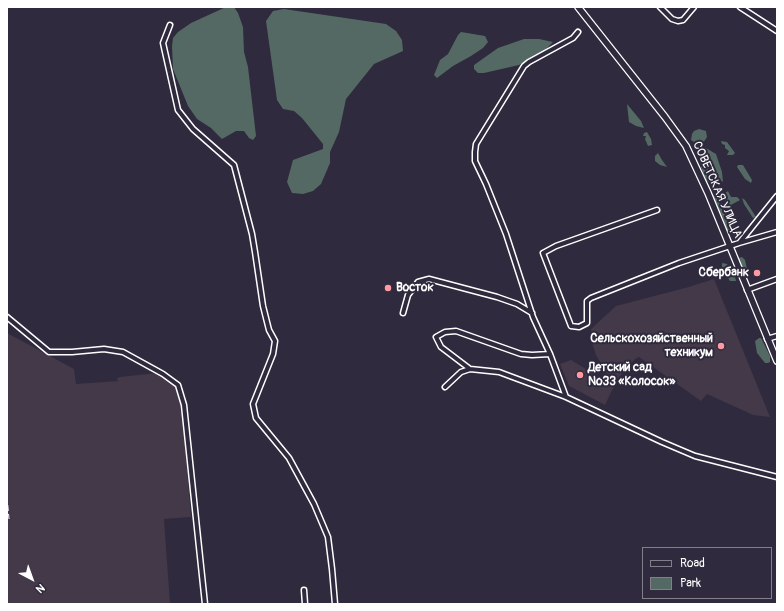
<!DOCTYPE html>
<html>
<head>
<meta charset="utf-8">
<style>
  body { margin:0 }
  #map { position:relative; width:784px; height:611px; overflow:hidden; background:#2f2a3d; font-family:Pangolin,sans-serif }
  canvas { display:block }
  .frame { position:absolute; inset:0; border:8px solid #fff; pointer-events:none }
  .legend { position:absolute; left:642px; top:547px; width:130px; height:52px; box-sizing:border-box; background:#2f2a3d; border:1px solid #827f8b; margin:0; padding:5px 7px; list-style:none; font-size:12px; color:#fff }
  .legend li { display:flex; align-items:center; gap:8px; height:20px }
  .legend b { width:20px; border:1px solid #827f8b }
  .north { position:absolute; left:12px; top:559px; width:40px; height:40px; -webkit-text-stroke:3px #2f2a3d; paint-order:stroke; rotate:139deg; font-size:11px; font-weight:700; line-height:16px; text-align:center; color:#fff }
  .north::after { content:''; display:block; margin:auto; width:14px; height:18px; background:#fff; clip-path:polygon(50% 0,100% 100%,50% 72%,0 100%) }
</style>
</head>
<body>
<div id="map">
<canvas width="784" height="611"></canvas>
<div class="frame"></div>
<ul class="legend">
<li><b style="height:5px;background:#2f2a3d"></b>Road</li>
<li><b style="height:11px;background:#546963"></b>Park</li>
</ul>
<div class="north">N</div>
</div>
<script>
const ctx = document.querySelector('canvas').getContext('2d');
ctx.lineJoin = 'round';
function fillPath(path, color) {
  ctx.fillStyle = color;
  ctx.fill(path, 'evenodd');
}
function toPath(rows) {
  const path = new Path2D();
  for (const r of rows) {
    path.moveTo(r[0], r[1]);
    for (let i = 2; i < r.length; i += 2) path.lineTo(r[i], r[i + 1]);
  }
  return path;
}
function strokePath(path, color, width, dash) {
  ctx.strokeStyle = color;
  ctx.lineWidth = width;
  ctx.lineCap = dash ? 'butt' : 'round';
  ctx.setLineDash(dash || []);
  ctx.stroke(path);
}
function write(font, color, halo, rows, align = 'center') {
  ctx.font = font + ' Pangolin,sans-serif';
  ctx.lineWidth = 4;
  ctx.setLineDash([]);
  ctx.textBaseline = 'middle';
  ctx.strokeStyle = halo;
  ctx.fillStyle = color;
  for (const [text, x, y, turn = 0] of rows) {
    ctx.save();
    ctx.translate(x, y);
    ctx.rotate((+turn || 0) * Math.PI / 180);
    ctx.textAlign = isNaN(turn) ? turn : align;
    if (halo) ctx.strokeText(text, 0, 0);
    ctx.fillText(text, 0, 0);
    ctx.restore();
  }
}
fillPath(toPath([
  [714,279,770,417,753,415,707,394,701,401,639,357,635,359,613,384,596,355,592,343,591,329,616,306,685,288],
  [7,333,74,369,76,384,118,381,117,378,120,377,158,373,176,387,182,406,191,517,164,519,170,604,7,604],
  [571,360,614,386,605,405,569,386,560,364]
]), '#433948');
fillPath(toPath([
  [226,7,234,7,238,13,243,27,244,52,248,67,256,136,253,140,249,138,244,131,236,131,222,139,211,128,197,119,188,106,173,69,172,46,173,38,178,32,191,23],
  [284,9,386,24,396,31,402,40,403,51,374,64,346,99,339,132,330,152,330,163,321,184,313,191,303,194,292,193,287,182,293,160,323,149,323,144,302,118,294,111,283,109,277,100,266,21,273,11],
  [461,32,485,36,488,42,483,48,471,56,453,66,437,78,434,75,440,60,448,54,458,35],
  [524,39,539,39,553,42,544,51,519,65,484,73,478,73,474,69,474,65,498,48],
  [627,104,641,121,644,128,636,126,629,122],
  [699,129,706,131,707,137,703,143,697,144,691,140,692,134,694,131],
  [647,132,651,139,652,145,648,146,645,139,646,136,643,136,644,133],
  [721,141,727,142,735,153,733,155,727,155,729,151,725,148,725,145,722,144],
  [706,148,716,154,722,172,723,182,719,179,716,174,714,176,713,183,706,181,701,167],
  [658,153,662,160,667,167,660,165,655,161,655,156],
  [738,165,743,165,752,180,751,183,745,179,737,167],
  [728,191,731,197,737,197,740,200,729,206,737,219,735,223,726,208,726,203,724,198,724,194],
  [717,194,723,211,732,222,735,229,731,233,727,231,712,197,712,195],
  [742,198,745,200,756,217,753,218,744,204],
  [742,257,745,260,748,274,745,275,741,270,742,266,738,260,739,258],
  [722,263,727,264,735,277,736,281,730,281,722,268],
  [759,338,761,338,770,356,770,362,768,363,765,363,757,353,755,341]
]), '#546963');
const street = toPath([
  [660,7,672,19,678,21,683,20,694,7],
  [740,7,777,31],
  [170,25,163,43,178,110,193,129,234,165,252,234,255,252,263,306,269,330,275,341,273,354,253,404,256,418,289,458,314,504,328,537,332,569,335,604],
  [657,210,556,246,543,253,571,326,579,327,587,323,587,301,591,298,679,263,739,243,777,232],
  [740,242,777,196],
  [747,290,777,279],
  [403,313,408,295,418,282,429,279,497,297,517,304,532,313],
  [7,317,49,352,72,352,104,349,123,352,163,374,178,385,184,405,205,604],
  [767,339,777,336],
  [470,369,441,347,436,337,445,332,456,331,521,354,532,355,550,354],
  [445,387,461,372,470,369,499,372,566,397,662,442,695,456,777,477],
  [566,397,550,354,533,317,506,234,486,184,475,161,475,152,476,144,524,66,529,62,573,38,578,32],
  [304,590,305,604]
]);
const secondary = toPath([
  [578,7,665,117,686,146,708,193,777,361]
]);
strokePath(street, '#fff', 7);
strokePath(secondary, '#fff', 8);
strokePath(street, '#2f2a3d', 4);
strokePath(secondary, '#2f2a3d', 5.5);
strokePath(toPath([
  [7,496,9,519]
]), '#fff', 1, [6, 3]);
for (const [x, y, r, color] of [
  [757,273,4,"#ff9aa2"],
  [388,288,4,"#ff9aa2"],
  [721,346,4,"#ff9aa2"],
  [580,375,4,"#ff9aa2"]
]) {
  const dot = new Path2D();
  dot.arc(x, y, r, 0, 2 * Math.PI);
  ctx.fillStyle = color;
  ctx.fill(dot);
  strokePath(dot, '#2f2a3d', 1.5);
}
write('12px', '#fff', '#2f2a3d', [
  ["СОВЕТСКАЯ УЛИЦА",717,190,66]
]);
write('bold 12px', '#fff', '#2f2a3d', [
  ["Сбербанк",749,273],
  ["Восток",396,288,"left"],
  ["Сельскохозяйственный",713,339],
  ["техникум",713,353],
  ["Детский сад",588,368,"left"],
  ["№33 «Колосок»",588,382,"left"]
], 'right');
</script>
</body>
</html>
